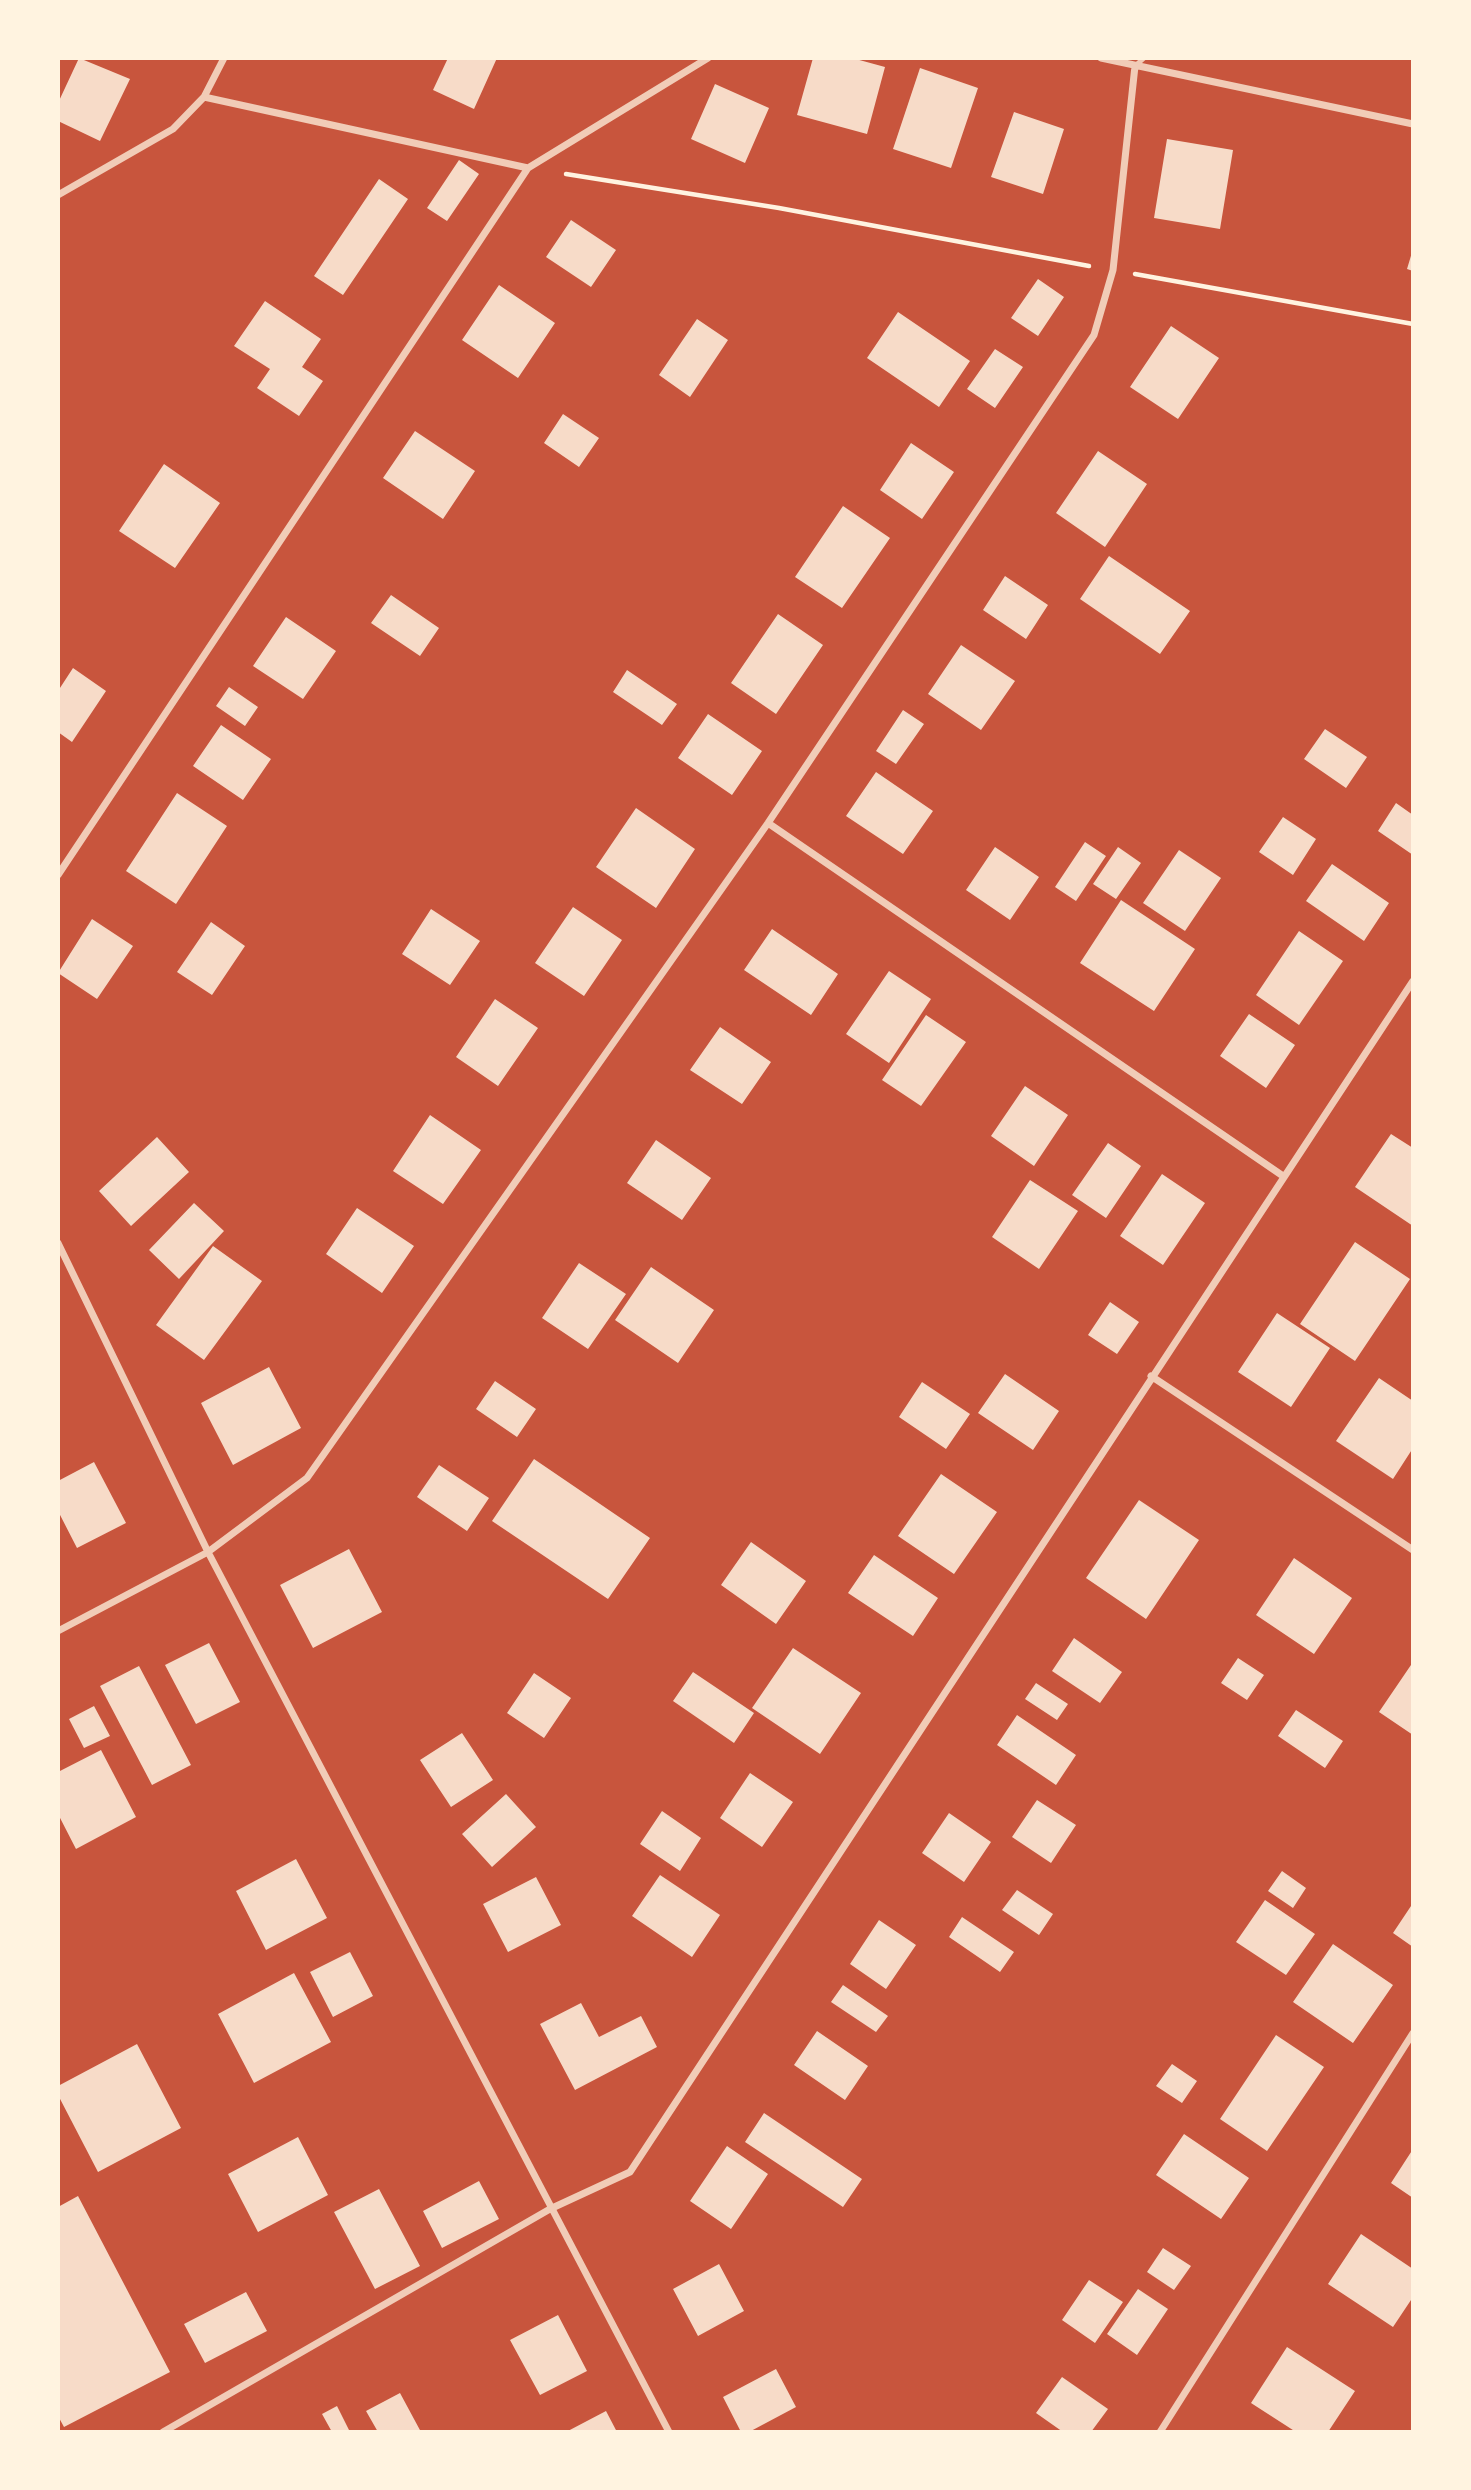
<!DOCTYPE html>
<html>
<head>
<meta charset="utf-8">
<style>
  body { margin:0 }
  #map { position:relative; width:1471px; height:2490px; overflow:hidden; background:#c8553d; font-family:Inter,sans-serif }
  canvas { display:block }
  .frame { position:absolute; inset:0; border:60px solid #fff3e0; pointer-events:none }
</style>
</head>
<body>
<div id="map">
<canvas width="1471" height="2490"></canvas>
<div class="frame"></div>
</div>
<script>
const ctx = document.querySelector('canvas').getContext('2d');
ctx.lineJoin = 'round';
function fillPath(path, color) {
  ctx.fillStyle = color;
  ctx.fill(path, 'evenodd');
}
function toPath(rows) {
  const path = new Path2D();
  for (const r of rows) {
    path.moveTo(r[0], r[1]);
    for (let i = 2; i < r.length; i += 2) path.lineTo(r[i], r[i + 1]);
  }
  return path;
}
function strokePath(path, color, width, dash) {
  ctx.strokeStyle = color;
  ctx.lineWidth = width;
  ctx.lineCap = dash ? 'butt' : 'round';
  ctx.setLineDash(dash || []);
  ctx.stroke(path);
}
fillPath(toPath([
  [79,58,130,79,100,141,58,121,58,103],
  [448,58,497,58,474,109,433,90],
  [813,58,852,58,885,67,867,134,797,115],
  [920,68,978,88,951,168,893,149],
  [715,84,769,108,745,163,691,139],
  [1014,112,1064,129,1043,194,991,177],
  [1167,139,1233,150,1220,229,1154,218],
  [459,160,479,174,447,221,427,208],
  [379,179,408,199,343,295,314,276],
  [571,220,616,250,591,287,546,257],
  [1413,249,1413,271,1407,269],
  [1038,279,1064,297,1038,336,1011,318],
  [499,285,555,323,518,378,462,340],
  [265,301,321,339,302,367,323,381,299,416,257,388,270,369,234,346],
  [898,312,970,361,939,407,867,358],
  [697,319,728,340,690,397,659,375],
  [1171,326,1219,358,1178,419,1130,387],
  [995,349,1023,367,995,408,967,389],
  [563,414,599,438,579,467,544,443],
  [415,431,475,471,443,519,383,478],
  [911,443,954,472,922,519,880,490],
  [1098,451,1147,484,1105,547,1056,513],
  [164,464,220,503,175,568,119,531],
  [843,506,890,538,842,608,795,577],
  [1109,556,1190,611,1160,654,1080,599],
  [1005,576,1048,605,1026,639,983,610],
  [391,595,439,628,420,656,371,623],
  [778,614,823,645,776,714,731,683],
  [286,617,336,651,303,699,253,666],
  [961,645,1015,681,981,730,928,694],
  [73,668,106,691,72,742,58,732,58,691],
  [627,670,677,704,662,725,613,692],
  [229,687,258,707,245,726,216,706],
  [903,710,924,724,896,764,876,751],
  [708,714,762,751,732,795,678,758],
  [221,725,271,759,243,800,193,766],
  [1325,729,1367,757,1346,788,1304,759],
  [876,772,933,811,903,854,846,816],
  [177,793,227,826,176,904,126,871],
  [1396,803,1413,815,1413,855,1378,831],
  [636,808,695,849,656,908,596,867],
  [1283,817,1316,839,1293,875,1259,852],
  [1085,842,1106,856,1076,901,1055,887],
  [995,847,1039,877,1010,920,966,890],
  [1118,847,1141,863,1116,899,1093,884],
  [1179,850,1221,878,1185,931,1143,903],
  [1332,864,1389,903,1364,941,1306,901],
  [1121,900,1195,949,1154,1011,1080,963],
  [573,907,622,940,584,996,535,963],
  [431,909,480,941,450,985,402,954],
  [92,919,133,946,97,999,58,973],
  [211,922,245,946,212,995,177,972],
  [772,929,838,974,811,1015,744,970],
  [1299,931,1343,961,1299,1025,1256,995],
  [889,971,931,999,889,1063,846,1034],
  [495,999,538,1028,498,1086,456,1057],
  [1249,1014,1295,1045,1266,1088,1220,1056],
  [926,1015,966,1042,921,1106,882,1080],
  [720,1027,771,1062,742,1104,690,1070],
  [1025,1086,1068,1115,1034,1166,991,1136],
  [430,1115,481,1150,443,1204,393,1171],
  [1391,1134,1413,1148,1413,1226,1355,1187],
  [157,1137,189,1172,131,1226,99,1191],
  [656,1140,711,1178,682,1220,627,1183],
  [1108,1143,1141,1166,1106,1218,1072,1195],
  [1162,1174,1205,1203,1163,1265,1120,1236],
  [1030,1180,1078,1211,1039,1269,992,1237],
  [194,1203,224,1231,179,1279,149,1250],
  [357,1208,414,1246,382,1293,326,1254],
  [1355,1242,1410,1279,1355,1361,1300,1324],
  [213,1246,262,1281,204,1360,156,1325],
  [579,1263,626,1294,588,1349,542,1318],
  [651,1267,714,1310,678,1363,615,1320],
  [1110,1302,1139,1322,1117,1354,1088,1335],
  [1277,1313,1330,1348,1291,1407,1238,1372],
  [269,1367,301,1428,233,1465,201,1403],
  [1005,1374,1059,1411,1033,1450,978,1413],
  [1379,1378,1413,1401,1413,1448,1393,1479,1336,1441],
  [495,1381,536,1409,517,1437,476,1409],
  [922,1382,970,1414,946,1449,899,1417],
  [534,1459,650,1538,608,1599,492,1521],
  [94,1462,126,1523,77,1548,58,1511,58,1481],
  [439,1465,489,1498,467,1531,417,1497],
  [941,1474,997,1512,954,1574,898,1536],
  [1139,1500,1199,1540,1146,1619,1086,1578],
  [751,1542,806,1581,776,1624,721,1585],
  [349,1549,382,1612,313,1648,280,1585],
  [874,1555,938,1598,913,1636,848,1593],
  [1294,1558,1352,1598,1314,1654,1256,1615],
  [1074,1638,1122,1672,1100,1703,1052,1671],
  [209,1643,240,1702,196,1724,165,1665],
  [793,1648,861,1693,820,1754,752,1708],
  [1238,1658,1264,1675,1247,1700,1221,1683],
  [1413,1662,1413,1735,1379,1712],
  [139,1666,191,1765,152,1785,100,1686],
  [693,1672,754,1713,734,1743,673,1701],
  [534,1673,571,1698,544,1738,507,1713],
  [1036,1683,1068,1704,1057,1720,1025,1699],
  [94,1706,110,1736,84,1748,69,1719],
  [1296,1710,1343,1741,1325,1768,1278,1736],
  [1017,1715,1076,1755,1056,1785,997,1745],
  [462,1733,493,1780,451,1807,420,1760],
  [101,1750,136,1817,76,1849,58,1814,58,1772],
  [750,1773,793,1802,762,1847,720,1818],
  [506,1794,536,1827,492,1867,462,1834],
  [1037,1800,1076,1825,1051,1863,1012,1837],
  [662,1811,701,1838,680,1871,640,1844],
  [949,1813,991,1842,964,1882,922,1853],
  [296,1859,327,1918,266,1950,236,1891],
  [1282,1871,1306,1888,1293,1908,1268,1891],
  [660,1875,720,1915,692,1957,632,1916],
  [536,1877,561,1925,508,1952,483,1904],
  [1017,1890,1053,1914,1039,1935,1002,1910],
  [1265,1900,1315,1934,1286,1975,1236,1942],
  [1413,1903,1413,1947,1393,1933],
  [962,1917,1014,1952,1000,1972,949,1937],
  [879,1920,916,1945,886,1989,850,1964],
  [1333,1944,1393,1985,1353,2043,1293,2002],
  [350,1952,373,1996,333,2017,310,1972],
  [294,1973,331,2042,254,2083,218,2014],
  [843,1985,888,2016,876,2032,831,2002],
  [581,2003,599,2037,641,2016,657,2047,575,2090,540,2024],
  [817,2031,868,2066,845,2100,794,2065],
  [1276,2035,1324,2067,1267,2151,1220,2119],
  [137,2044,181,2128,98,2172,58,2095,58,2086],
  [1172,2064,1197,2081,1182,2103,1156,2086],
  [764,2113,862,2179,843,2207,745,2142],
  [1184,2134,1249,2178,1221,2219,1156,2175],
  [298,2137,328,2195,258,2232,228,2174],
  [727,2146,768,2174,731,2229,690,2201],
  [1413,2149,1413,2198,1391,2183],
  [479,2181,499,2219,442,2248,423,2211],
  [379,2189,420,2266,375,2289,334,2212],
  [78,2196,170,2372,64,2427,58,2416,58,2207],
  [1361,2234,1413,2269,1413,2297,1393,2327,1328,2284],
  [1163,2248,1191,2266,1174,2290,1147,2272],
  [719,2264,744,2311,698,2336,673,2289],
  [1089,2280,1123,2302,1095,2343,1062,2320],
  [1138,2289,1168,2309,1137,2355,1107,2334],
  [246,2292,267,2331,205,2363,184,2324],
  [558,2315,587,2371,540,2395,510,2340],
  [1287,2347,1355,2391,1328,2432,1296,2432,1251,2403],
  [776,2369,796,2407,749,2432,741,2432,723,2397],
  [1062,2377,1108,2409,1091,2432,1063,2432,1036,2413],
  [400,2393,421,2432,378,2432,366,2411],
  [337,2406,350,2432,332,2432,322,2414],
  [606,2411,617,2432,566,2432]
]), '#f7dbc8');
strokePath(toPath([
  [566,174,779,208,1089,266],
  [1135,274,1413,324]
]), '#fff3e0', 4.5);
strokePath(toPath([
  [1135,66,1144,58]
]), '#f1ccb7', 5);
strokePath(toPath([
  [1101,58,1413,124],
  [204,97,528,168],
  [58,195,173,129,204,97,224,58],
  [768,823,1283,1176],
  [58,875,528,168,708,58],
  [58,1243,208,1552,669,2432],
  [1151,1376,1413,1550],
  [58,1631,208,1552,307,1478,768,823,1094,335,1113,270,1135,66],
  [163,2432,550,2209,630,2172,1413,981],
  [1160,2432,1413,2033]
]), '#f1ccb7', 7);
</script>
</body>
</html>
